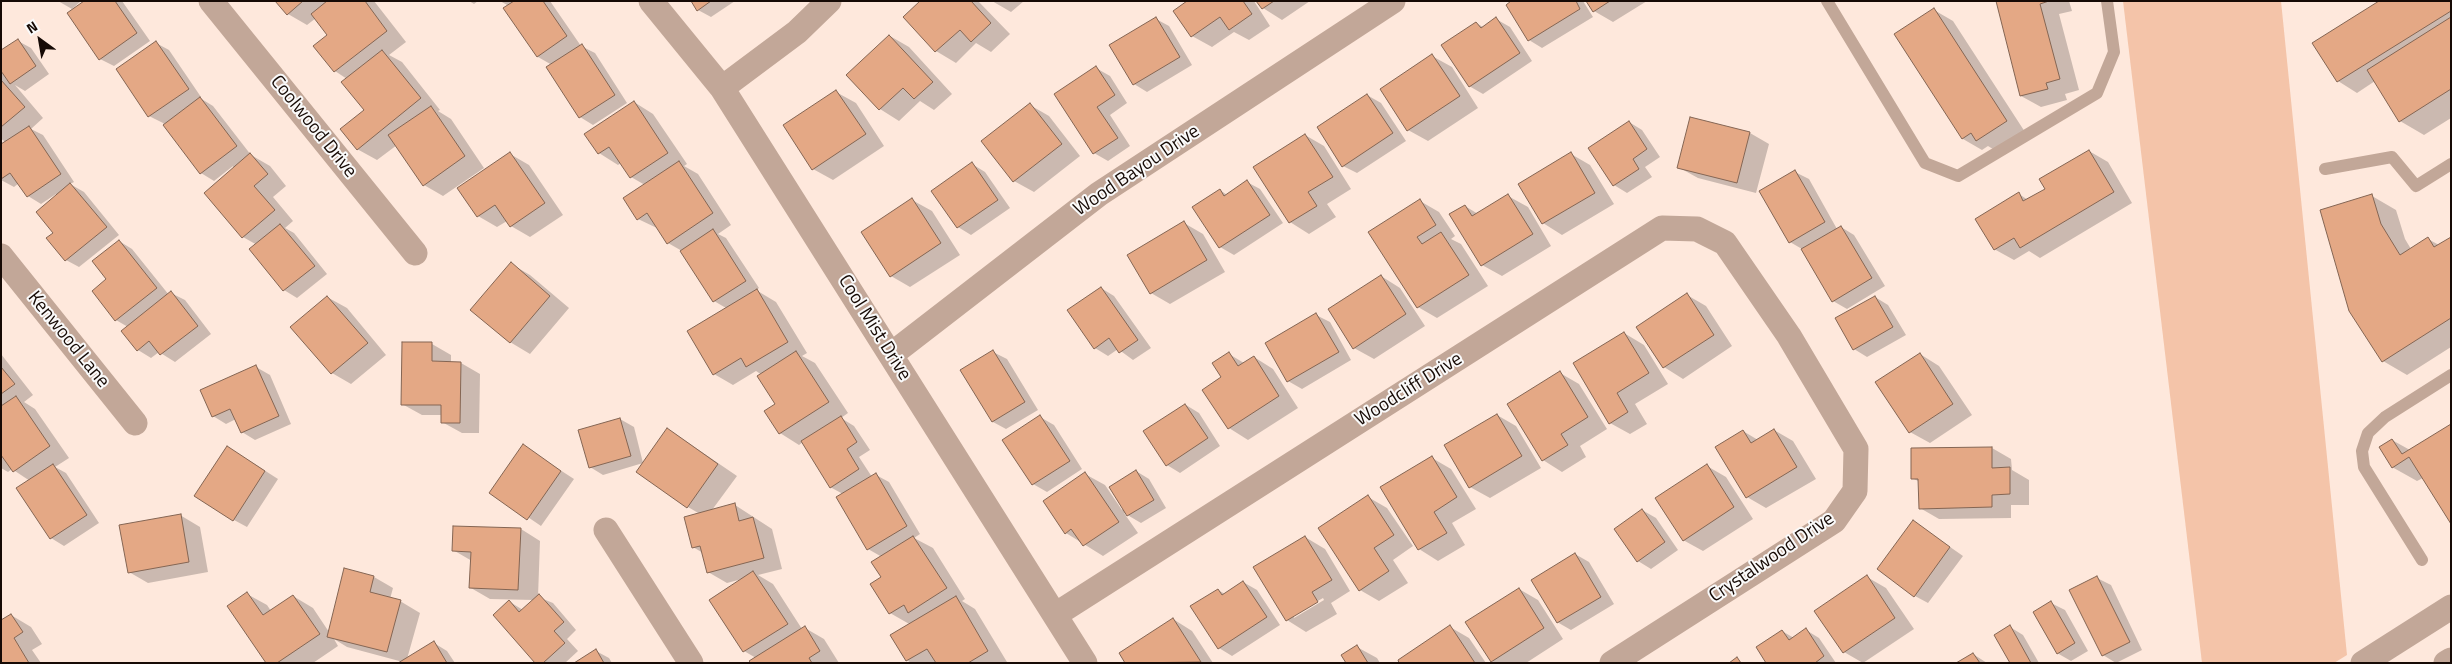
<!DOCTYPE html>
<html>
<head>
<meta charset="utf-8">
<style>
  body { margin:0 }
  #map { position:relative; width:2452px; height:664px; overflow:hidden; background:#fee8dc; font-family:"Titillium Web",sans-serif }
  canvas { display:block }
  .frame { position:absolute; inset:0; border:2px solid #160a05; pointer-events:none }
  .north { position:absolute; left:15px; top:15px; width:50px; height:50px; -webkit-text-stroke:4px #fafafa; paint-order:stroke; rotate:328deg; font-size:14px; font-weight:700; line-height:20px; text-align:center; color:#160a05 }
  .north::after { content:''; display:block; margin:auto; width:18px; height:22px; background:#160a05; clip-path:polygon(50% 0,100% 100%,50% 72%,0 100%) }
</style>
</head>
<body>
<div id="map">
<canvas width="2452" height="664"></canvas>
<div class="frame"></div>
<div class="north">N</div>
</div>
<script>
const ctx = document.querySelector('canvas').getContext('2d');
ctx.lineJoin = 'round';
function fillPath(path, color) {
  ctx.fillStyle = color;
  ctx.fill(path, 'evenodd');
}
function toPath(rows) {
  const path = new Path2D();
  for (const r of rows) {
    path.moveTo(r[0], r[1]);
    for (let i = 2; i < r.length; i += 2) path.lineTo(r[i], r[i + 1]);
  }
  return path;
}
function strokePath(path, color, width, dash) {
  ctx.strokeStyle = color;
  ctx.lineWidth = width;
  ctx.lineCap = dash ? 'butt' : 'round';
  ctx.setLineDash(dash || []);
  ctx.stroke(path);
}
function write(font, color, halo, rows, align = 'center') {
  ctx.font = font + ' "Titillium Web",sans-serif';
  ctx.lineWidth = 4;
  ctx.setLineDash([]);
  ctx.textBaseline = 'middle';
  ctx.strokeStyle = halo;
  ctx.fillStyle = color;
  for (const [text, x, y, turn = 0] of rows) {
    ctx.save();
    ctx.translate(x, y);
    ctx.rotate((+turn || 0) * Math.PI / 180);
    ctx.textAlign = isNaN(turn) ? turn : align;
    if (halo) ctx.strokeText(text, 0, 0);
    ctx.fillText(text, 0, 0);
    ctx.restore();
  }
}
fillPath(toPath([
  [2123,1,2281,1,2347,655,2334,663,2202,663]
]), '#f4c4a9');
fillPath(toPath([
  [58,1,81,1,72,9],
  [86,1,122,1,150,41,114,66,100,59],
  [277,1,374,1,406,42,389,55,402,62,440,110,438,111,451,119,484,168,443,196,424,185,397,145,377,160,357,149,366,111,347,79,335,71,329,35,316,18,307,25,288,14],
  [469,1,478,1,474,4],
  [500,1,550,1,581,46,595,53,627,103,593,125,580,117,552,65,538,57,505,9,509,6],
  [692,1,735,1,711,17,698,10],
  [922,1,978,1,1010,34,991,52,976,43,956,63,936,51,904,18],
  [992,1,1024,1,1011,12],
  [1189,1,1254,1,1270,26,1249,40,1234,32,1212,47,1192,36],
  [1258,1,1310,1,1282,20,1263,8],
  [1514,1,1583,1,1593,17,1542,48,1529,40],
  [1587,1,1647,1,1613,22,1594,11],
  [1997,1,2069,1,2072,11,2059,14,2079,90,2065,94,2067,100,2041,107,2021,96],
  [2451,1,2451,118,2424,135,2400,121,2375,81,2357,93,2338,81],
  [1934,10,1953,21,2025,132,1996,151,1988,146,1982,150,1963,139,1895,35],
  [1156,19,1169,26,1192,65,1147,92,1134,84],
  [1496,19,1510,27,1532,61,1483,94,1469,86,1476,23,1483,27],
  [890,36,909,47,952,94,934,110,920,101,899,121,880,109],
  [18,41,31,48,49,74,25,91,15,85,43,118,31,129,43,135,74,182,70,184,84,192,119,235,79,267,66,260,55,233,56,194,41,204,28,196,19,183,14,187,1,180,1,146,6,142,1,139,1,72,5,74],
  [156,43,169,50,201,97,200,98,213,106,251,155,270,166,286,186,273,197,293,221,285,228,294,233,327,274,297,298,284,290,257,245,243,237,233,166,214,181,201,173,163,123,149,116],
  [1432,56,1452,67,1478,108,1428,141,1408,130],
  [1096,68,1110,76,1127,103,1110,115,1130,146,1108,161,1094,153],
  [836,92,856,103,884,146,833,180,813,169],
  [1367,95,1381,103,1406,141,1357,173,1343,166],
  [634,102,653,114,687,164,684,166,698,174,731,225,718,234,726,238,759,288,756,290,776,302,807,353,802,356,815,363,848,413,841,418,854,426,870,450,859,457,872,477,876,475,889,482,920,534,914,538,933,548,965,599,962,601,975,609,1007,662,911,663,907,660,892,636,911,625,890,613,883,578,882,557,868,549,843,494,830,487,803,442,799,445,780,433,777,404,762,375,756,371,733,385,714,374,726,308,714,301,682,251,668,243,659,229,638,219,645,185,631,177,621,163,618,165,599,153,586,134],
  [1030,105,1049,116,1080,156,1034,192,1014,181],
  [1629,122,1642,130,1660,157,1645,167,1652,177,1627,193,1614,185],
  [1750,133,1769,144,1756,193,1698,178,1678,167],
  [1305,135,1324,146,1351,189,1327,204,1336,217,1309,234,1290,222,1255,167],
  [2089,151,2108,162,2132,203,2040,258,2029,251,2014,260,1994,249,2019,194,2028,200,2047,189],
  [510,154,529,165,563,215,530,237,511,226,507,221,497,227,478,216],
  [1571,154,1590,165,1614,204,1562,235,1543,223],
  [972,164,985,172,1010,208,971,235,958,227],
  [1795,172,1809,179,1837,229,1841,227,1854,235,1885,286,1847,309,1833,301,1802,249,1790,242],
  [1247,182,1260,189,1283,223,1234,255,1220,247,1194,207,1220,190,1227,195],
  [1508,196,1528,207,1551,246,1502,276,1482,265,1465,206,1478,214],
  [2372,196,2396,210,2405,239,2411,249,2428,239,2439,245,2451,238,2451,347,2407,375,2383,361],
  [912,200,932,211,960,255,910,287,891,276],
  [1420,201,1439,212,1455,236,1451,239,1461,244,1488,286,1437,318,1418,307,1370,233],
  [1184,223,1203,234,1225,272,1170,304,1151,293],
  [119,241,132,249,169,295,171,293,185,300,211,334,175,362,159,352,151,358,138,350,128,327,116,320],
  [511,264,530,275,569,308,530,354,510,342],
  [1381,276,1400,288,1425,326,1374,359,1354,348],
  [1101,288,1114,296,1151,348,1133,360,1118,349,1108,356,1095,348],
  [1687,295,1706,306,1732,346,1683,379,1664,367],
  [327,297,347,308,386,355,351,384,332,373],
  [1875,297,1888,305,1906,335,1867,357,1854,349],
  [1316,315,1330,322,1351,360,1302,389,1288,381,1267,344],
  [1624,333,1644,345,1668,384,1635,404,1647,424,1630,434,1610,423],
  [432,344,451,355,451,363,461,363,480,374,479,433,462,433,442,422,442,415,422,415,402,404],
  [993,352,1007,359,1038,410,1006,429,993,422,962,371],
  [1,354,33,395,24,402,35,409,69,458,55,467,66,473,99,523,64,546,51,538,30,481,12,469,8,472,1,468],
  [1229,354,1244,363,1254,357,1273,369,1298,408,1248,440,1229,428,1223,378],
  [1920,354,1939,366,1972,415,1930,443,1910,432],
  [256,367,270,375,291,424,255,440,242,432,236,419,226,424,213,416],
  [1560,373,1579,384,1607,429,1580,446,1586,457,1562,472,1543,460],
  [1186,405,1199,413,1220,446,1180,473,1167,465],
  [1497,415,1516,426,1541,468,1490,498,1470,487],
  [1040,417,1054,425,1082,469,1047,492,1033,484],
  [620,419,634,427,643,463,603,475,590,467],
  [668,429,737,476,712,510,735,505,772,529,782,569,758,575,773,584,802,629,805,628,824,639,839,663,752,663,756,658,744,651,711,601,742,579,727,583,708,572,703,553,693,547,700,514,688,507],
  [1774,430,1793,441,1816,479,1766,508,1747,497,1743,431,1758,440],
  [2392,440,2410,450,2423,478,2417,481,2392,467],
  [523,446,574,479,541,526,491,492],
  [228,447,278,479,247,527,234,520],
  [1992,448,2011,459,2012,470,2029,480,2029,505,2011,505,2011,518,1939,519,1920,508,1920,482,1912,478],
  [1432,458,1451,469,1476,509,1452,523,1465,545,1438,561,1419,549],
  [1707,466,1726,477,1753,519,1703,551,1683,540],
  [1136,471,1149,479,1166,508,1141,523,1124,513,1138,533,1103,556,1066,533,1085,474,1105,485,1122,510],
  [1368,497,1387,508,1413,546,1393,560,1408,583,1379,601,1360,590],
  [1642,510,1656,518,1678,550,1651,569,1638,561],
  [180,515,200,527,208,572,148,583,129,572],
  [1913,521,1963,556,1928,603,1915,596],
  [521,529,540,541,538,597,553,603,576,630,567,639,578,651,565,663,536,663,510,602,523,610,534,600,490,599,471,588,472,561,453,550],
  [1305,537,1325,549,1350,591,1331,603,1337,614,1306,632,1287,620],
  [1323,598,1324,600,1294,618,1294,615],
  [1575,554,1589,562,1614,604,1571,630,1557,622],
  [374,577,393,588,390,599,400,601,420,613,407,659,434,643,447,651,455,663,401,663,403,662,347,647,334,639,338,646,313,663,267,663,247,594,267,605,271,611,293,596,313,608,329,632],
  [1867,577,1886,588,1914,629,1863,663,1844,652],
  [2097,578,2111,585,2142,650,2116,663,2103,655],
  [1243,582,1257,590,1280,625,1232,656,1219,648,1218,590,1225,594],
  [1519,589,1538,600,1563,639,1526,663,1495,663,1492,661],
  [2051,603,2065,610,2088,651,2071,661,2057,653],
  [11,615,31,627,42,644,32,650,41,663,1,663],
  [1173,619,1192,631,1213,663,1127,663],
  [1450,627,1469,638,1486,663,1401,663],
  [2010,627,2023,635,2039,663,2011,663],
  [1806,630,1819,638,1836,663,1768,663,1782,631,1794,638],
  [1357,647,1377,658,1380,663,1347,663],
  [596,651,609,658,612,663,577,663],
  [1973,654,1987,663,1959,663]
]), '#0003');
const building = toPath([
  [84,1,115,1,137,33,99,60,67,13,84,1],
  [275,1,303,1,287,15,275,1],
  [327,1,365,1,387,31,334,72,313,46,327,35,311,14,327,1],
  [514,1,543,1,567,36,537,57,503,8,514,1],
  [691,1,711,1,697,11,691,1],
  [920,1,971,1,991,23,971,42,960,30,935,52,903,17,920,1],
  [1187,1,1243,1,1252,14,1229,30,1220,17,1191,37,1173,11,1187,1],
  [1256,1,1274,1,1262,9,1256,1],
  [1511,1,1576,1,1580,9,1528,41,1506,5,1511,1],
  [1586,1,1610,1,1593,12,1586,1],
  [1996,1,2049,1,2040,4,2060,79,2046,83,2048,89,2020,96,1996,1],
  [2379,1,2451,1,2451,11,2337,82,2312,43,2379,1],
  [1934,8,2007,121,1976,141,1971,133,1962,139,1894,34,1934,8],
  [1156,17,1180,57,1133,85,1109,45,1156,17],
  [1496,17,1520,53,1469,87,1441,45,1476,22,1481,28,1496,17],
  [2451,17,2451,89,2399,122,2367,70,2451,17],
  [889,35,933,82,914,99,903,88,879,110,846,75,889,35],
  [18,39,36,66,10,84,1,71,1,50,18,39],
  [156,41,189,89,148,117,116,69,156,41],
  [582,44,615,95,579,118,546,67,582,44],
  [382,50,421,98,357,150,340,129,364,110,341,82,382,50],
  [1432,54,1460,96,1407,131,1380,89,1432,54],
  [1096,66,1115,95,1097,107,1118,138,1093,154,1054,94,1096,66],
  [1,80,25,107,1,127,1,80],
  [836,90,866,134,812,170,783,125,836,90],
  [1367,94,1393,133,1342,167,1317,127,1367,94],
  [200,97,237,146,200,174,163,125,200,97],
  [634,101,668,153,630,178,609,147,598,154,584,134,634,101],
  [1030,103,1062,144,1013,182,981,141,1030,103],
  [431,106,465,156,423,186,388,135,431,106],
  [1690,117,1750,132,1737,183,1677,168,1690,117],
  [1629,121,1647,149,1633,159,1639,169,1613,186,1588,148,1629,121],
  [29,126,61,174,27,197,10,173,1,179,1,144,29,126],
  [1305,134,1333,177,1308,192,1317,206,1289,223,1253,167,1305,134],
  [2089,150,2114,192,2020,248,2014,238,1994,250,1975,219,2019,192,2023,201,2045,189,2039,179,2089,150],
  [510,152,545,203,510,227,495,205,477,217,457,188,510,152],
  [1571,152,1595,193,1542,224,1518,184,1571,152],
  [250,153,268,174,254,186,275,210,242,238,204,193,250,153],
  [679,161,713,213,667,244,647,213,637,220,623,198,679,161],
  [972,162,998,200,957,228,931,191,972,162],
  [1795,170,1825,222,1789,243,1759,191,1795,170],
  [1247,180,1270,215,1219,248,1192,207,1220,189,1224,196,1247,180],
  [70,183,107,227,65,261,46,238,53,233,36,212,70,183],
  [1508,194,1533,234,1481,266,1449,214,1465,205,1472,216,1508,194],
  [2372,194,2381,224,2400,255,2428,237,2434,247,2451,237,2451,318,2382,362,2349,311,2320,210,2372,194],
  [912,198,941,243,890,277,861,232,912,198],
  [1420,199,1436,225,1417,237,1422,244,1441,232,1469,275,1417,308,1368,232,1420,199],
  [1184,221,1207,260,1150,294,1127,255,1184,221],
  [280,224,315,266,283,291,249,249,280,224],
  [1841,226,1872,278,1832,302,1801,249,1841,226],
  [713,229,746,281,713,302,680,251,713,229],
  [119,240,157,288,115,321,92,291,106,279,92,261,119,240],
  [511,262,550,296,510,343,470,310,511,262],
  [1381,275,1406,314,1353,349,1328,309,1381,275],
  [1101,287,1138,340,1119,353,1109,338,1094,349,1067,310,1101,287],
  [757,289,788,342,746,367,741,358,713,375,687,331,757,289],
  [171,291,198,326,160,355,149,341,137,351,121,331,171,291],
  [1687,293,1714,335,1663,368,1636,327,1687,293],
  [327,296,368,343,331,374,290,327,327,296],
  [1875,296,1893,327,1853,350,1835,318,1875,296],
  [1316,313,1339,352,1287,382,1265,343,1316,313],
  [1624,332,1649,373,1617,393,1628,412,1609,424,1573,363,1624,332],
  [402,342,432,342,432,361,461,362,460,423,441,423,441,405,401,405,402,342],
  [993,350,1025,402,992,422,960,370,993,350],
  [796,351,829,402,779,434,764,411,775,404,757,376,796,351],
  [1229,352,1238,366,1254,356,1279,396,1228,429,1202,390,1221,377,1212,363,1229,352],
  [1920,353,1953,404,1909,433,1875,382,1920,353],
  [256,365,279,416,241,433,230,409,212,417,200,390,256,365],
  [1,367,15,384,1,394,1,367],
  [1560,371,1588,417,1561,434,1568,445,1542,461,1507,404,1560,371],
  [16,396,50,446,13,472,1,455,1,406,16,396],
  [1185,404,1208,438,1166,466,1143,431,1185,404],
  [1497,414,1522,456,1469,488,1444,445,1497,414],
  [1040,415,1070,461,1032,485,1002,440,1040,415],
  [841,416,857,442,847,449,859,469,830,488,801,441,841,416],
  [620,418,631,456,589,468,578,430,620,418],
  [2451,424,2451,524,2409,457,2392,468,2379,447,2392,439,2402,454,2451,424],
  [667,428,718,464,687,508,636,472,667,428],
  [1774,429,1797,467,1746,498,1715,447,1743,430,1751,443,1774,429],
  [523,444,561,471,527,520,489,493,523,444],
  [227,446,265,471,233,521,194,496,227,446],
  [1992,447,1992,468,2010,467,2010,494,1992,495,1992,507,1919,509,1918,479,1911,479,1911,448,1992,447],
  [1432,456,1457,497,1434,512,1447,533,1418,550,1380,487,1432,456],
  [53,464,87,515,50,539,16,488,53,464],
  [1707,464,1734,507,1683,541,1655,498,1707,464],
  [1136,470,1154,500,1127,516,1109,487,1136,470],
  [1085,472,1119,522,1083,546,1071,529,1065,534,1043,501,1085,472],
  [876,473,907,526,867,550,836,497,876,473],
  [1368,495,1394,535,1374,548,1389,571,1359,591,1318,528,1368,495],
  [735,503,739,521,753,517,764,558,707,573,700,546,692,548,684,517,735,503],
  [1642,509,1665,542,1637,562,1614,529,1642,509],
  [181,514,189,562,128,573,119,525,181,514],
  [1913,520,1950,547,1914,597,1877,569,1913,520],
  [453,526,521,528,518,590,469,588,471,552,452,551,453,526],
  [913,536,947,588,908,613,904,605,889,614,870,584,881,577,871,562,913,536],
  [1305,536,1332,580,1312,592,1318,602,1286,621,1253,567,1305,536],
  [1575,553,1601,597,1557,623,1531,580,1575,553],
  [344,568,374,576,370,592,401,600,387,652,327,637,344,568],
  [753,571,788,624,743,652,709,600,753,571],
  [1867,575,1895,618,1843,653,1814,611,1867,575],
  [2097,576,2130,642,2102,656,2069,590,2097,576],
  [1243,581,1267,617,1218,649,1190,606,1218,589,1222,595,1243,581],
  [1519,588,1544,628,1491,662,1465,622,1519,588],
  [247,592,263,615,293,595,320,634,277,663,266,663,227,606,247,592],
  [539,594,564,622,554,631,565,643,543,663,535,663,493,615,509,600,519,612,539,594],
  [956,596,988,651,968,663,936,663,927,649,906,661,890,635,956,596],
  [2051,601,2075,643,2057,654,2033,612,2051,601],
  [11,614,23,632,14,638,29,663,1,663,1,620,11,614],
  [1173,618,1201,662,1125,663,1119,653,1173,618],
  [1450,625,1475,663,1399,663,1398,660,1450,625],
  [2010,625,2031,663,2010,663,1994,635,2010,625],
  [805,626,820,651,809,658,812,663,751,663,749,661,805,626],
  [1806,628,1824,656,1815,663,1766,663,1756,647,1782,630,1789,640,1806,628],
  [434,641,447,663,398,663,434,641],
  [1357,645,1368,663,1346,663,1341,655,1357,645],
  [596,649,604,663,574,663,596,649],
  [1973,653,1980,663,1956,663,1973,653],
  [1737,657,1741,663,1729,663,1737,657]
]);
fillPath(building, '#e4a885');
strokePath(building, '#846553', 1);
strokePath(toPath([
  [1827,1,1925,163,1958,176,2097,93,2114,52,2107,1],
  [2325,169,2392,157,2416,186,2451,164],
  [2422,560,2364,467,2362,451,2368,433,2385,417,2451,375]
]), '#c2a798', 12);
strokePath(toPath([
  [211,1,415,253],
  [651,1,722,88,1085,663],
  [722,88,797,32,829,1],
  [1,256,135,423],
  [892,354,1099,194,1393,1],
  [606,530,691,663],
  [1055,615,1662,228,1697,229,1725,243,1789,336,1856,449,1855,491,1834,521,1612,663],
  [2363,663,2451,607],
  [2446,663,2451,660]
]), '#c2a798', 25);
write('19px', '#160a05', '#fafafa', [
  ["Coolwood Drive",313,127,51],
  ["Wood Bayou Drive",1137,171,-34],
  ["Cool Mist Drive",874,328,58],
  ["Kenwood Lane",68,340,51],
  ["Woodcliff Drive",1409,390,-32],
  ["Crystalwood Drive",1772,558,-34]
]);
</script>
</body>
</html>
